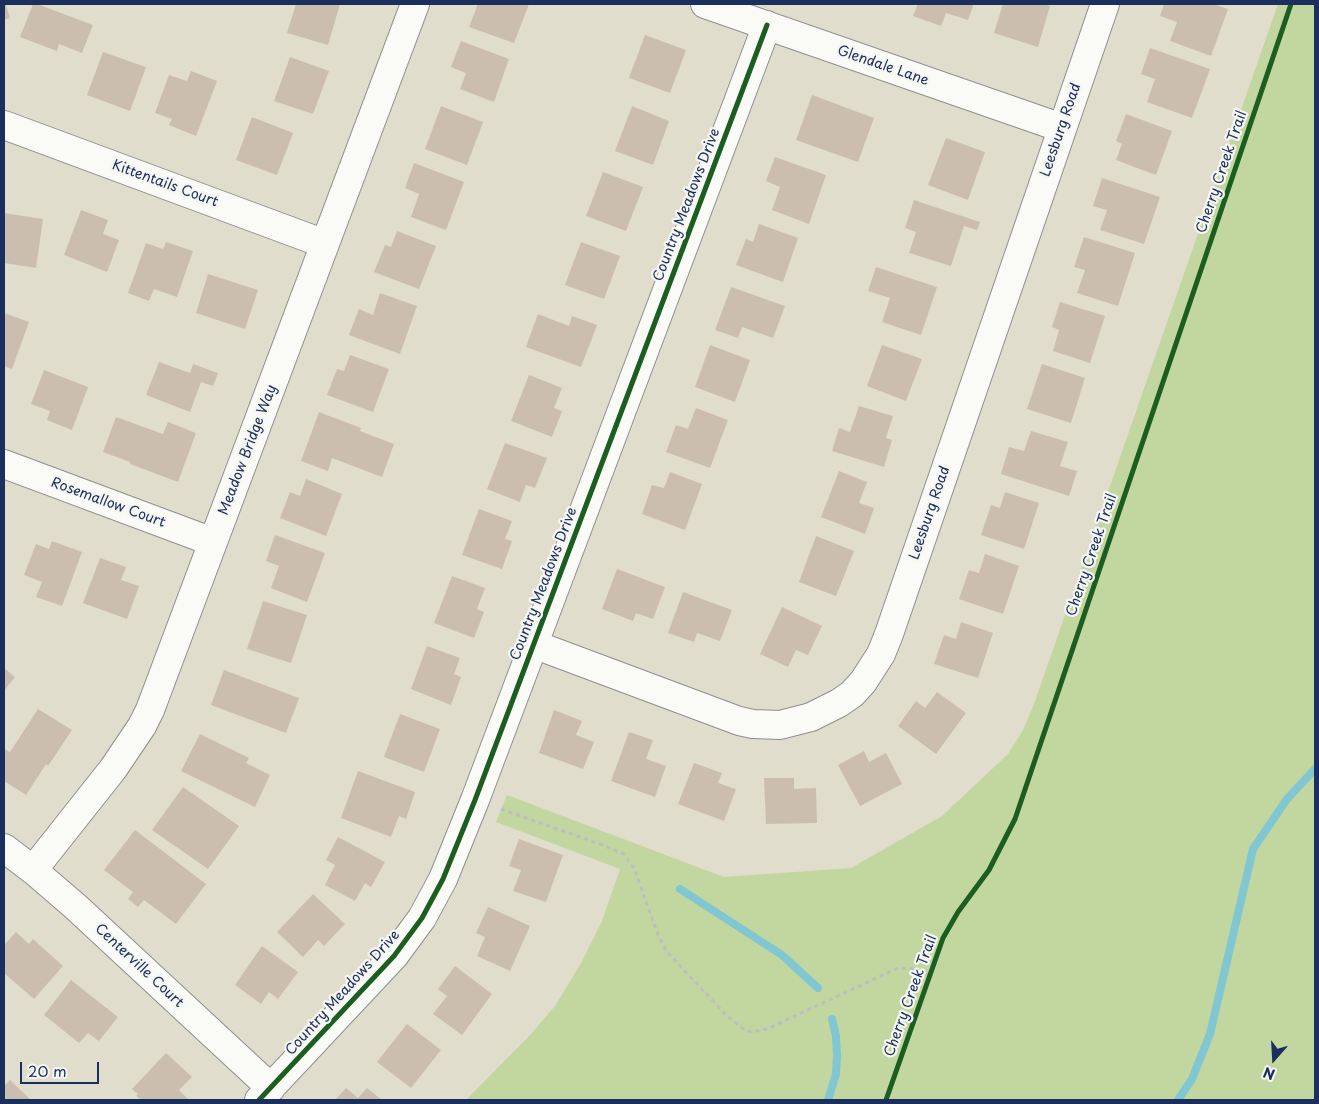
<!DOCTYPE html>
<html>
<head>
<meta charset="utf-8">
<style>
  body { margin:0 }
  #map { position:relative; width:1319px; height:1104px; overflow:hidden; background:#e1ddcc; font-family:"Playpen Sans",sans-serif }
  canvas { display:block }
  .frame { position:absolute; inset:0; border:5px solid #1b2f5e; pointer-events:none }
  .north { position:absolute; left:1249px; top:1034px; width:50px; height:50px; -webkit-text-stroke:4px #f6f6f2; paint-order:stroke; rotate:199deg; font-size:14px; font-weight:700; line-height:20px; text-align:center; color:#1b2f5e }
  .north::after { content:''; display:block; margin:auto; width:18px; height:22px; background:#1b2f5e; clip-path:polygon(50% 0,100% 100%,50% 72%,0 100%) }
  .scale { position:absolute; left:20px; top:1062px; width:79px; height:22px; box-sizing:border-box; border:2px solid #1b2f5e; border-top:0; padding-left:6px; font-size:15px; line-height:18px; white-space:nowrap; color:#1b2f5e; -webkit-text-stroke:4px #f6f6f2; paint-order:stroke }
</style>
</head>
<body>
<div id="map">
<canvas width="1319" height="1104"></canvas>
<div class="frame"></div>
<div class="north">N</div>
<div class="scale">20 m</div>
</div>
<script>
const ctx = document.querySelector('canvas').getContext('2d');
ctx.lineJoin = 'round';
function fillPath(path, color) {
  ctx.fillStyle = color;
  ctx.fill(path, 'evenodd');
}
function toPath(rows) {
  const path = new Path2D();
  for (const r of rows) {
    path.moveTo(r[0], r[1]);
    for (let i = 2; i < r.length; i += 2) path.lineTo(r[i], r[i + 1]);
  }
  return path;
}
function strokePath(path, color, width, dash) {
  ctx.strokeStyle = color;
  ctx.lineWidth = width;
  ctx.lineCap = dash ? 'butt' : 'round';
  ctx.setLineDash(dash || []);
  ctx.stroke(path);
}
function write(font, color, halo, rows, align = 'center') {
  ctx.font = font + ' "Playpen Sans",sans-serif';
  ctx.lineWidth = 4.5;
  ctx.setLineDash([]);
  ctx.textBaseline = 'middle';
  ctx.strokeStyle = halo;
  ctx.fillStyle = color;
  for (const [text, x, y, turn = 0] of rows) {
    ctx.save();
    ctx.translate(x, y);
    ctx.rotate((+turn || 0) * Math.PI / 180);
    ctx.textAlign = isNaN(turn) ? turn : align;
    if (halo) ctx.strokeText(text, 0, 0);
    ctx.fillText(text, 0, 0);
    ctx.restore();
  }
}
fillPath(toPath([
  [1278,4,1315,4,1315,1100,466,1100,531,1034,555,1006,581,963,602,921,620,869,496,822,507,795,724,877,851,868,942,816,1008,754,1023,730,1034,704]
]), '#c2d69f');
strokePath(toPath([
  [680,889,782,955,818,988],
  [828,1100,836,1074,837,1055,836,1036,832,1019],
  [1178,1100,1192,1079,1210,1034,1253,849,1287,799,1315,769]
]), '#80c7d2', 8);
fillPath(toPath([
  [4,4,6,4,10,18,4,20],
  [33,4,37,4,93,25,82,53,59,44,57,51,20,37],
  [296,4,340,4,328,45,287,33],
  [478,4,529,4,514,43,469,27],
  [918,4,974,4,968,20,946,13,941,26,913,16],
  [1003,4,1043,4,1050,6,1038,47,994,33],
  [1164,4,1213,4,1228,9,1211,56,1170,41,1177,22,1160,16],
  [645,35,686,50,670,93,629,78],
  [461,41,509,59,494,102,460,89,466,73,451,67],
  [1150,48,1210,69,1192,118,1147,102,1155,79,1141,74],
  [103,52,146,67,130,111,87,95],
  [290,57,329,71,313,114,274,101],
  [191,71,217,81,196,136,169,125,172,119,155,113,169,75,187,81],
  [812,95,874,118,858,162,796,140],
  [441,106,483,122,467,165,425,149],
  [632,106,669,121,653,165,615,151],
  [1126,114,1172,131,1156,175,1116,160,1122,144,1116,141],
  [252,117,293,133,277,175,236,160],
  [946,138,985,152,968,200,928,185],
  [775,157,826,175,809,224,772,210,780,187,766,181],
  [414,163,464,182,446,230,411,217,419,194,405,188],
  [603,172,643,187,626,231,586,216],
  [1102,178,1160,197,1144,244,1100,230,1107,210,1093,206],
  [914,200,980,222,977,230,964,226,951,266,909,253,916,232,905,228],
  [81,210,108,220,103,234,119,240,107,272,64,255],
  [4,213,43,219,36,268,4,263],
  [759,224,798,238,783,282,736,265,746,239,753,242],
  [397,231,436,246,419,289,374,272,385,245,391,247],
  [1084,237,1135,253,1118,306,1077,293,1085,270,1074,267],
  [166,242,193,251,177,297,154,289,149,301,128,293,146,243,163,249],
  [581,242,620,256,604,299,565,285],
  [876,267,937,287,921,335,882,322,890,298,868,291],
  [208,274,258,290,245,329,196,313],
  [731,287,785,306,773,338,742,327,738,338,715,330],
  [380,293,417,306,400,354,349,335,359,309,373,315],
  [1060,302,1105,316,1090,363,1053,351,1059,330,1052,327],
  [4,313,29,322,12,369,4,366],
  [538,314,569,326,572,316,597,325,581,367,526,347],
  [710,345,750,360,735,402,695,387],
  [882,345,922,359,906,401,867,386],
  [350,355,389,369,373,412,327,395,337,369,344,371],
  [159,362,190,373,193,364,218,373,213,386,201,382,190,412,146,395],
  [1042,364,1085,378,1071,423,1027,409],
  [44,370,88,387,72,430,47,420,50,411,31,404],
  [529,375,562,388,554,408,562,411,552,437,511,421],
  [859,406,893,416,886,438,892,440,884,467,832,451,839,428,850,432],
  [696,408,728,420,710,468,666,452,676,425,688,429],
  [319,412,361,428,360,431,394,444,382,477,332,458,328,471,301,461],
  [116,417,163,434,168,422,196,433,178,482,130,464,130,462,103,452],
  [1031,431,1068,442,1060,466,1077,471,1069,496,1001,474,1009,447,1024,451],
  [505,443,547,458,535,488,526,485,520,502,487,489],
  [839,471,867,482,859,503,874,508,865,534,821,517],
  [670,472,702,484,685,530,642,514,652,485,664,488],
  [306,479,342,494,326,536,280,518,290,492,300,496],
  [1005,492,1039,503,1024,549,981,535,991,505,1000,508],
  [479,509,512,521,505,539,512,541,502,569,462,555],
  [275,535,325,553,307,602,271,588,279,566,266,561],
  [816,536,854,551,836,596,799,582],
  [52,541,82,552,62,606,36,597,42,582,24,575,36,544,49,549],
  [985,554,1019,566,1003,614,959,599,969,570,979,573],
  [100,558,126,567,121,580,139,586,127,619,83,603],
  [617,569,665,587,653,619,636,613,633,621,602,609],
  [452,576,485,588,477,609,484,612,474,638,434,623],
  [683,592,732,610,720,641,697,633,694,642,668,633],
  [263,601,307,615,291,663,247,649],
  [782,607,822,626,808,655,796,650,788,667,760,654],
  [961,622,993,633,978,678,934,664,944,635,956,639],
  [427,646,460,658,454,674,461,677,451,705,411,689],
  [4,668,15,677,4,691],
  [224,670,299,698,286,733,211,705],
  [937,692,966,713,936,754,898,726,916,701,925,708],
  [38,709,72,730,48,766,46,764,26,795,4,781,4,749,10,752],
  [554,710,582,721,576,735,594,742,583,769,539,753],
  [400,714,440,729,424,772,384,757],
  [629,732,653,740,646,759,666,766,655,797,611,781],
  [200,734,249,758,246,763,270,775,255,807,181,771],
  [864,751,869,762,886,753,902,784,860,806,838,765],
  [694,763,722,773,718,783,736,789,724,821,678,804],
  [358,771,415,792,406,819,399,816,391,837,341,818],
  [764,778,794,778,794,789,816,788,817,823,766,824],
  [183,787,239,826,208,869,152,830],
  [135,830,206,884,176,924,144,900,138,907,128,899,133,892,104,870],
  [338,837,385,862,371,887,365,883,355,901,325,885,335,865,326,860],
  [519,839,563,855,546,902,513,891,521,870,509,866],
  [313,894,345,924,324,946,318,940,303,957,277,932],
  [488,907,530,926,510,971,477,956,485,937,476,933],
  [16,932,29,944,33,939,63,966,34,999,4,973,4,945],
  [262,946,298,972,278,999,269,992,261,1004,235,985],
  [455,966,492,994,462,1035,433,1014,447,996,438,989],
  [71,980,118,1017,99,1041,88,1033,79,1043,44,1015],
  [407,1024,441,1050,411,1088,377,1062],
  [166,1053,192,1077,179,1090,188,1099,141,1100,136,1096,138,1094,132,1089],
  [10,1080,31,1100,4,1100,4,1086],
  [346,1088,358,1098,367,1088,382,1100,335,1100]
]), '#ccbeaf');
const minor = toPath([
  [705,4,1062,128],
  [4,125,325,244],
  [4,464,213,542],
  [533,644,739,721,753,724,780,725,811,717,839,703,852,694,863,682,881,654,889,634,1105,4],
  [4,848,33,870,76,907,271,1088],
  [33,870,113,769,142,726,150,710,415,4],
  [259,1100,394,956,422,918,443,879,475,800,767,25]
]);
strokePath(minor, '#8e8f8e', 30);
strokePath(toPath([
  [501,809,600,844,624,854,634,868,658,935,667,952,728,1017,745,1030,752,1032,767,1029,898,968,914,969,929,975]
]), '#bdbec0', 3, [4, 4]);
strokePath(minor, '#fafaf7', 28);
strokePath(toPath([
  [259,1100,394,956,422,918,443,879,475,800,767,25],
  [886,1100,943,938,958,912,989,870,1015,819,1291,4]
]), '#1b5e20', 5);
write('14px', '#1b2f5e', '#f6f6f2', [
  ["Glendale Lane",883,66,19],
  ["Leesburg Road",1061,130,-71],
  ["Cherry Creek Trail",1222,172,-71],
  ["Kittentails Court",165,184,20],
  ["Country Meadows Drive",687,205,-69],
  ["Meadow Bridge Way",248,450,-69],
  ["Rosemallow Court",108,503,20],
  ["Leesburg Road",930,513,-71],
  ["Cherry Creek Trail",1092,555,-71],
  ["Country Meadows Drive",544,584,-69],
  ["Centerville Court",139,966,43],
  ["Country Meadows Drive",343,993,-48],
  ["Cherry Creek Trail",911,996,-70]
]);
</script>
</body>
</html>
